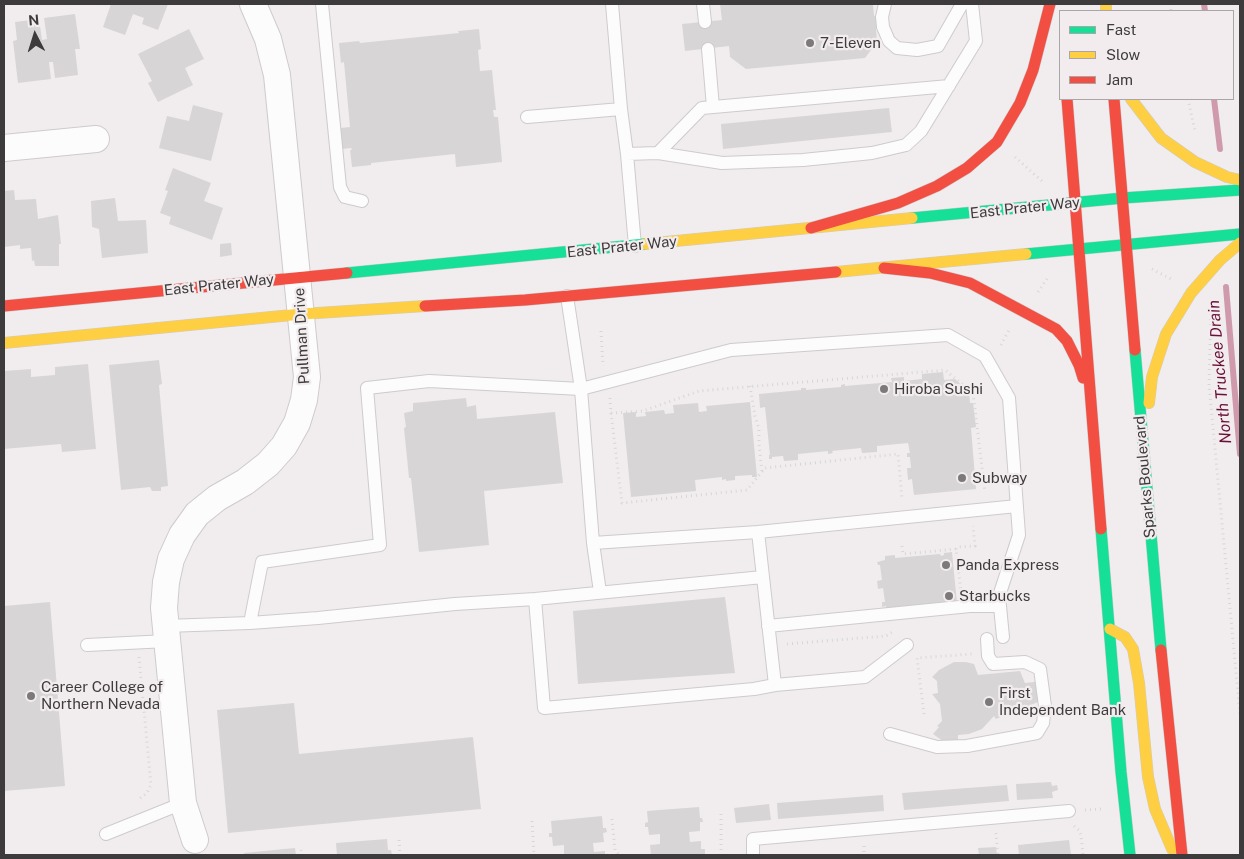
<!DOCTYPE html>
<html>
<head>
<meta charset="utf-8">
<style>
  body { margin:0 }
  #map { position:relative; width:1244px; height:859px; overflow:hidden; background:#f1edef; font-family:"Public Sans",sans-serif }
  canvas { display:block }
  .frame { position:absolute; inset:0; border:5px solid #3d3b3c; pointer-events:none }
  .legend { position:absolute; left:1059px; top:10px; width:175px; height:90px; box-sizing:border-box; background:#f2ecee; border:1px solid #aaa5a7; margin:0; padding:6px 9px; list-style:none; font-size:15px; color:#3d3b3c }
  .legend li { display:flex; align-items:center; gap:10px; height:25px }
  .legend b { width:25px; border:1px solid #aaa5a7 }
  .north { position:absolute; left:10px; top:10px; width:50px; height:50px; -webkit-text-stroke:4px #f2ecee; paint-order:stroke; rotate:355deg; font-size:14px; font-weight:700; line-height:20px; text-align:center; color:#3d3b3c }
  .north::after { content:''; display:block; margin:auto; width:18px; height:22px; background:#3d3b3c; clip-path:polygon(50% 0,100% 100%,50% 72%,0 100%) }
</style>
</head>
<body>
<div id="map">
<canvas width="1244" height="859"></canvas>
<div class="frame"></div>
<ul class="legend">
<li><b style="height:6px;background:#16e098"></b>Fast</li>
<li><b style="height:6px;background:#ffcf43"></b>Slow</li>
<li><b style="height:6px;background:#f24e42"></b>Jam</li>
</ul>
<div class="north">N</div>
</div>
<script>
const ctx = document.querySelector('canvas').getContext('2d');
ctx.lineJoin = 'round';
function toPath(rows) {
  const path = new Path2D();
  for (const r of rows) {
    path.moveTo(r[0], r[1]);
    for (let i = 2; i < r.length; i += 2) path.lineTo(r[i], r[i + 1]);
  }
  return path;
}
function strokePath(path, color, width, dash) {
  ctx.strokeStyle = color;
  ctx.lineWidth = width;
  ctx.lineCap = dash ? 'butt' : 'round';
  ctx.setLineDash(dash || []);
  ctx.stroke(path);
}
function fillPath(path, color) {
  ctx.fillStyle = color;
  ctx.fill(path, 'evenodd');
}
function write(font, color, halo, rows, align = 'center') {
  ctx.font = font + ' "Public Sans",sans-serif';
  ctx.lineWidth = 4.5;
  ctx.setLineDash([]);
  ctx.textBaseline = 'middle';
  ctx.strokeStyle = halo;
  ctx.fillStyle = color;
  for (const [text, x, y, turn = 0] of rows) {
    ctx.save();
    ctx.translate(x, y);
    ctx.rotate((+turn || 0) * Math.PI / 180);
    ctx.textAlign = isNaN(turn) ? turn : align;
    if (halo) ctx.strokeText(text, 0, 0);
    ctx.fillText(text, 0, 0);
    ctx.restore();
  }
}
strokePath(toPath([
  [1204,4,1205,11],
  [1214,99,1220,149],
  [1226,287,1240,454]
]), '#cf9bac', 6);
fillPath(toPath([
  [111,4,168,4,158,30,142,24,144,18,133,14,125,35,103,27],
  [720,4,873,4,874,16,878,16,879,27,876,28,877,42,865,58,746,69,730,57,729,46,685,51,682,24,722,20],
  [75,14,80,49,75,49,78,75,55,78,53,62,49,62,51,79,18,83,13,41,17,40,15,22,39,19,42,40,47,39,44,18],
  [189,29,204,59,185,68,193,85,158,102,148,83,152,81,138,54],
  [479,29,481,49,478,50,480,71,492,70,496,110,493,110,494,117,498,117,502,162,456,167,455,154,371,163,371,165,352,167,350,150,352,150,351,148,333,150,330,129,350,127,344,62,341,63,339,43,359,41,360,43,459,33,458,31],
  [193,105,223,113,211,161,159,148,167,116,189,121],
  [889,108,892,132,723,149,721,124],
  [173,168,211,183,204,201,223,208,212,240,169,224,171,217,160,213,168,191,165,190],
  [14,190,15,200,36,199,38,219,58,215,61,244,59,244,59,266,35,266,34,260,32,261,31,248,20,249,20,245,4,247,4,191],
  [115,198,118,221,146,220,148,253,102,258,99,229,92,227,91,201],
  [231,243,232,255,220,257,220,244],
  [159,360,162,384,159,385,168,486,161,487,161,491,152,491,150,487,121,490,109,365],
  [88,364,96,449,62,452,61,444,4,449,4,371,31,369,31,377,55,375,55,367],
  [943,372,944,380,955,379,969,392,970,403,973,403,976,427,971,428,976,489,914,495,912,479,908,480,907,468,911,468,910,457,907,457,907,453,910,453,908,443,877,446,877,452,862,453,861,448,832,451,833,453,828,454,828,451,798,454,798,460,784,461,783,456,772,457,772,459,769,459,769,455,770,455,765,407,760,408,759,394,801,390,801,388,806,388,806,390,841,387,841,385,845,384,845,386,892,382,891,378,904,377,904,381,922,379,922,374],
  [466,398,467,407,476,405,477,419,555,412,563,483,484,491,489,545,419,552,411,478,409,478,404,428,406,427,404,413,413,411,413,403],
  [750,402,757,477,752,477,752,475,735,476,735,480,726,481,726,479,722,480,722,477,695,480,696,491,631,497,623,413,636,412,636,417,646,416,645,412,664,410,665,414,674,413,673,405,698,403,699,412,707,411,706,406],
  [952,552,957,603,950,603,950,598,945,599,945,605,934,603,886,608,886,606,882,607,882,602,885,602,883,588,878,589,877,581,882,580,880,565,878,565,877,562,885,560,885,556,895,555,895,558,940,554,941,556,944,555,944,553],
  [725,597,735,673,578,684,573,611],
  [50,602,65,786,4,791,4,606],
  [954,662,966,662,974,664,978,675,1020,671,1025,683,1042,681,1043,700,996,719,994,716,982,729,969,734,958,735,958,745,943,741,933,734,939,727,937,726,942,721,940,704,932,694,938,693,937,681,932,677,939,670],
  [294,703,299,754,473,737,481,809,228,833,217,710],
  [1051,782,1052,786,1057,785,1058,790,1052,792,1053,798,1017,800,1016,784],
  [1007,785,1009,801,904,810,902,793],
  [883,795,884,811,778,819,777,803],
  [769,804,771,820,736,823,734,808],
  [699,807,700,818,702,818,703,822,700,822,700,831,689,832,690,842,701,841,701,849,705,849,705,854,702,855,651,855,650,845,660,844,660,834,649,835,648,827,645,827,645,823,648,822,647,811],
  [602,816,603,828,606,828,607,832,603,833,604,842,593,843,594,852,605,851,605,855,564,855,564,845,553,846,552,837,549,837,549,833,552,833,551,821],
  [387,839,388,850,391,850,392,855,337,855,336,843],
  [1069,840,1071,855,1019,855,1018,845],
  [996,847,997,855,979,855,978,848],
  [295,848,296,855,244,855,244,853]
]), '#d8d5d6');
const lane = toPath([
  [322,4,340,187,345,197,362,201],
  [612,4,621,109,627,154,635,246],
  [703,4,705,22],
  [885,4,882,17,883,27,889,41,897,48,917,50,938,46,962,4],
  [708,49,713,107],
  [527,117,621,109],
  [658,153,702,108,949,86],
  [627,154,658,153,722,163,803,160,872,153,906,145,921,131,976,41,972,4],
  [567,296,581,389,593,543,758,532,775,685,865,677,907,645],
  [758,532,1017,506],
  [593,543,600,592],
  [535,599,544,708,754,689,775,685],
  [250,623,318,618,455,604,535,599,763,577],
  [166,626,250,623,262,562,380,545,367,388,429,381,581,389,731,350,948,335,985,356,1009,398,1019,535,999,596,1003,637],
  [768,626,970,606,1000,606],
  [87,645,167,641],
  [890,734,937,747,967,746,1037,733,1043,723,1045,706,1040,669,1025,662,993,664,988,656,987,639],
  [106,834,183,803],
  [753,855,753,839,1069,811]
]);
const street = toPath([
  [4,148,96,139],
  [195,840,183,803,164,608,166,582,171,559,182,535,197,514,217,498,245,482,268,464,284,446,297,423,304,400,307,377,277,75,268,39,253,4]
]);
const fast = toPath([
  [912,218,1123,198,1240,190],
  [1026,254,1240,234],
  [347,273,645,244],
  [1135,350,1161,650],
  [1101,529,1121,772,1130,855]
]);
const slow = toPath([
  [1106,4,1106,11],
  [1131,99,1161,138,1195,162,1227,177,1240,180],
  [645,244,912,218],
  [836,272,1026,254],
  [4,343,302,314,425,306],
  [1149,403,1152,377,1166,334,1191,293,1220,260,1240,243],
  [1110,629,1125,637,1133,649,1139,683,1148,777,1155,809,1172,849]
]);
const jam = toPath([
  [1067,99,1101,529],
  [1114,99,1135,350],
  [811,228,898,203,937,186,967,168,997,142,1020,103,1033,70,1050,4],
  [884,268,930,273,970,283,1056,329,1067,341,1079,365,1083,378],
  [4,306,347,273],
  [425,306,525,300,836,272],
  [1161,650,1182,855]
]);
strokePath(lane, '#cecbcc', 14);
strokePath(street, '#cecbcc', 28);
strokePath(fast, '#cecbcc', 12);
strokePath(slow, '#cecbcc', 12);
strokePath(jam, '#cecbcc', 12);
strokePath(toPath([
  [1170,4,1171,11],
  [1188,99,1195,131],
  [1015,157,1042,181],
  [1152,269,1173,280],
  [1038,292,1049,276],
  [1211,309,1209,385,1240,714],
  [601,331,603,366],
  [1001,345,1009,330],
  [750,386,755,416,759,429,759,444,762,472],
  [610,398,611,413,643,411,699,391,945,370,973,393,985,492],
  [611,413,622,503,747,490,765,468,898,454,902,499],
  [902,546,903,554,956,549,961,592],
  [956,549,957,547,975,546,973,526],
  [787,644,886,636,894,631],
  [139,657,151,785,147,793,139,799],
  [924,714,917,658,972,654],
  [1085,810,1101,809],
  [612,819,615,850,619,855],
  [532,821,534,855],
  [1074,826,1079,830,1081,835,1083,855],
  [996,833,998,855],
  [399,840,400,855],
  [864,846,864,855],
  [301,850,303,855],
  [721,855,721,810]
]), '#d7d6d6', 3, [1, 4]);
strokePath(lane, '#fdfcfd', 12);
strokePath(street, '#fdfcfd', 26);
strokePath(fast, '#16e098', 11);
strokePath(slow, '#ffcf43', 11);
strokePath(jam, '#f24e42', 11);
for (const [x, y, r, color] of [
  [810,43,5,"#7c797b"],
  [884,389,5,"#7c797b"],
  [962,478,5,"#7c797b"],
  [946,565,5,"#7c797b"],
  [949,596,5,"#7c797b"],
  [31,696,5,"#7c797b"],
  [989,702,5,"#7c797b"]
]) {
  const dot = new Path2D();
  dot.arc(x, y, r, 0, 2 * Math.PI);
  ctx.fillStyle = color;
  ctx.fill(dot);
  strokePath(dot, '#f2ecee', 2);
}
write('15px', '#3d3b3c', '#f2ecee', [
  ["7-Eleven",820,43],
  ["Hiroba Sushi",894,389],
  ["Subway",972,478],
  ["Panda Express",956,565],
  ["Starbucks",959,596],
  ["Career College of",41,687],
  ["Northern Nevada",41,704],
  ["First",999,693],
  ["Independent Bank",999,710]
], 'left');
write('15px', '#3d3b3c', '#f2ecee', [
  ["East Prater Way",1025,208,-6],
  ["East Prater Way",622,247,-6],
  ["East Prater Way",219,285,-6],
  ["Pullman Drive",302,336,-93],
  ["Sparks Boulevard",1145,477,-95]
]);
write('italic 16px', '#691138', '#f2ecee', [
  ["North Truckee Drain",1220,372,-95]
]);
</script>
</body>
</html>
